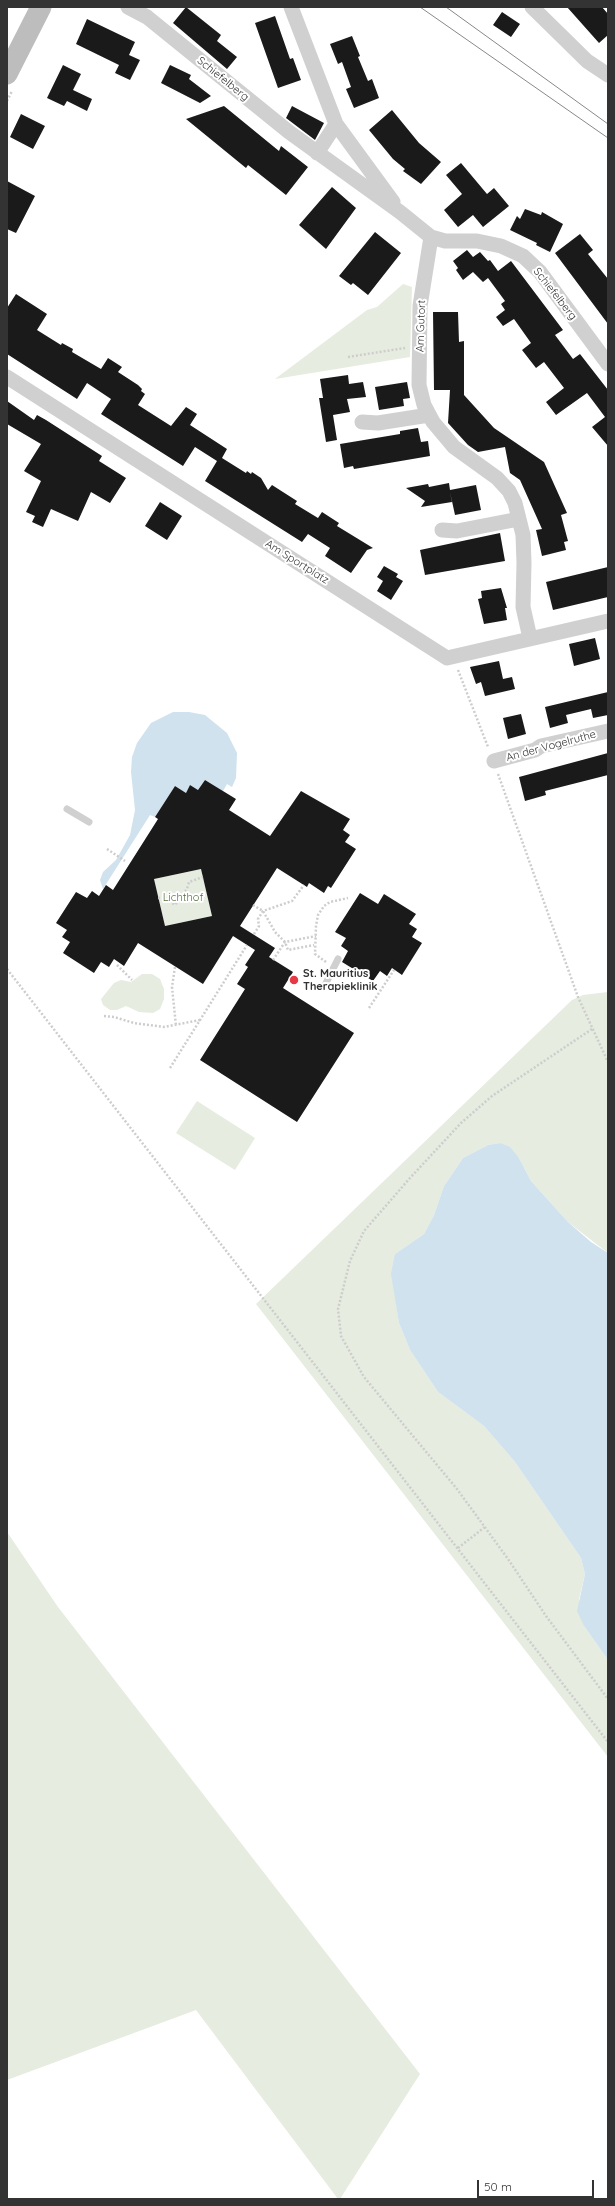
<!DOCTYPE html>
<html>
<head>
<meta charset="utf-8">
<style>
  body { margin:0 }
  #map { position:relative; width:615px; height:2206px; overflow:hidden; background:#fff; font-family:Quicksand,sans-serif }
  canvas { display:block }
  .frame { position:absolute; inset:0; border:8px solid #333; pointer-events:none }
  .scale { position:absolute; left:477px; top:2180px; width:117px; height:18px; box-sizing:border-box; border:2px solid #333; border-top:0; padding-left:5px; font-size:12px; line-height:14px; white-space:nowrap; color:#333; -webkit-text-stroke:3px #fff; paint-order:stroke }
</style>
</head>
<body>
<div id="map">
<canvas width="615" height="2206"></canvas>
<div class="frame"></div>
<div class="scale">50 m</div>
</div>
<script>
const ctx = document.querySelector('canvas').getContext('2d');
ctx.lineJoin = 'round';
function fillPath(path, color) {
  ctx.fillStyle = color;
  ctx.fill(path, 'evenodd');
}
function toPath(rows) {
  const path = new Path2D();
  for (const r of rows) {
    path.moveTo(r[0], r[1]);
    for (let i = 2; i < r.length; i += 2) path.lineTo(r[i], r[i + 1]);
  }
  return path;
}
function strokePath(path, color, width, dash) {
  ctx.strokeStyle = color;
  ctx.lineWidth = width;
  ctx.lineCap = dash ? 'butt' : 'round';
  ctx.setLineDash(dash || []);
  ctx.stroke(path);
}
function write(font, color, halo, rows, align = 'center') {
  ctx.font = font + ' Quicksand,sans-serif';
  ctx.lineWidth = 4;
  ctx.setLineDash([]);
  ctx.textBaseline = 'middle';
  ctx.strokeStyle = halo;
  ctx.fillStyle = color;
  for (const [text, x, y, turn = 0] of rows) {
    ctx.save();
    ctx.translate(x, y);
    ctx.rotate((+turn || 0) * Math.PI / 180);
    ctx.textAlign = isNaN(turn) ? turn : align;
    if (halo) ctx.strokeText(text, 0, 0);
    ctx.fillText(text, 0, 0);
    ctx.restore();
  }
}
fillPath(toPath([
  [403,284,412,287,410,357,275,379,367,310,377,307],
  [201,869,212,916,165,926,154,879],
  [142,974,152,974,160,979,164,989,164,999,160,1009,153,1013,139,1012,126,1006,117,1010,110,1010,103,1005,101,999,114,983,121,980,131,982],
  [608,992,608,1253,568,1222,531,1181,519,1158,500,1143,488,1145,463,1158,444,1186,434,1215,424,1234,395,1254,396,1302,399,1323,410,1350,438,1392,484,1426,515,1462,581,1558,585,1574,579,1599,584,1626,608,1660,608,1757,256,1304,572,1000,583,995],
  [197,1101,255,1138,235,1170,176,1133],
  [7,1532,58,1607,420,2074,340,2199,338,2199,196,2010,7,2080]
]), '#e6ecdf');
fillPath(toPath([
  [173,712,189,712,205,715,227,733,237,753,236,778,232,787,227,784,223,791,205,780,198,790,190,785,186,793,175,786,155,817,150,815,103,889,100,880,103,872,116,860,130,835,135,810,131,772,132,757,137,743,151,723],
  [500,1143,510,1147,519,1158,531,1181,568,1222,591,1242,608,1253,608,1660,584,1626,577,1611,585,1574,581,1558,515,1462,484,1426,438,1392,410,1350,399,1323,391,1274,395,1254,424,1234,434,1215,444,1186,463,1158,488,1145]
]), '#cfe2ee');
fillPath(toPath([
  [186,7,221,35,217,41,237,57,227,69,173,23],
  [567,7,602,7,608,14,608,35,599,43],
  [502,12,520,24,511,37,493,25],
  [275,16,290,59,293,58,301,80,278,88,255,23],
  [87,19,135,42,129,55,140,60,130,80,115,73,119,65,76,44],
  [352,36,360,56,358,57,368,81,372,79,379,98,354,108,346,89,351,87,342,62,338,64,330,44],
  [63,65,81,74,73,90,92,99,87,111,67,101,64,106,47,98],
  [170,65,191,75,189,79,211,96,200,103,161,83],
  [224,106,279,151,281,146,308,167,286,195,248,165,246,168,186,119],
  [292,106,324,123,315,140,286,118],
  [392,110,419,143,441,162,421,184,403,171,405,169,393,159,369,130],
  [21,114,45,126,33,149,10,137],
  [461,163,487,194,494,188,509,206,483,227,473,215,458,227,444,210,462,194,446,175],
  [7,181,35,196,16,233,7,229],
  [332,187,356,208,326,249,299,225],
  [525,209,541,215,542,212,563,224,550,252,536,245,537,243,510,230,517,216,520,219],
  [375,232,401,253,368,295,353,283,351,285,339,276],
  [580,234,593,250,588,254,608,279,608,324,555,253],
  [467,250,473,257,480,252,488,261,490,260,498,271,511,261,563,330,555,335,573,359,580,354,608,390,608,446,592,427,605,417,587,393,556,415,546,402,564,388,544,362,536,368,522,350,531,343,514,319,503,326,496,317,505,310,501,304,505,301,488,278,483,282,473,272,463,280,456,270,458,268,453,261],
  [16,294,47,314,37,330,61,345,62,343,73,349,72,352,101,369,108,358,122,367,118,372,138,385,142,389,141,391,145,394,138,405,171,426,186,407,197,414,190,425,227,449,222,458,246,473,247,471,251,474,252,472,261,478,268,490,272,485,297,501,295,504,318,518,322,512,339,523,337,526,373,548,367,550,351,573,325,556,330,548,308,534,302,542,205,481,217,461,195,447,183,466,101,414,111,399,87,383,77,399,7,354,7,308],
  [433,312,458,312,459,342,464,341,464,395,494,428,544,462,567,513,561,515,568,541,564,542,566,550,542,556,536,530,542,529,520,480,510,473,505,447,478,452,468,445,448,423,450,390,434,390],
  [348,375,349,384,363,382,366,397,347,399,350,412,333,415,337,440,326,442,319,398,323,398,320,379],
  [407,382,410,398,403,399,404,406,379,410,375,387],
  [7,401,34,420,37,415,46,420,102,456,99,461,126,478,110,503,91,492,78,521,51,509,43,527,32,522,35,516,26,512,41,481,24,471,41,444,7,424],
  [418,428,421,442,428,441,430,456,354,469,353,466,344,468,340,444,400,434,400,431],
  [449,483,450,490,476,485,481,510,455,515,450,492,452,502,421,507,425,501,406,488,428,484,429,487],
  [160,502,182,516,167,540,145,526],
  [500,533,505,561,425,575,420,550],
  [384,566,398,574,396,577,403,581,391,600,377,591,383,581,377,577],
  [608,567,608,597,553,610,546,582],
  [501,588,507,608,505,608,507,620,484,624,478,599,482,598,481,591],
  [595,638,600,659,574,666,569,644],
  [499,661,503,679,512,677,515,689,485,696,481,682,476,684,470,667],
  [608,692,608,715,593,718,591,709,566,715,568,723,550,728,545,707],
  [521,714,526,734,508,739,503,718],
  [608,753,608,775,545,791,546,795,525,801,519,777],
  [205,780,236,799,229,810,270,836,301,791,350,819,343,830,350,835,345,842,356,849,331,888,328,886,324,893,309,883,307,887,277,868,240,926,275,948,269,957,293,972,283,988,354,1033,297,1122,200,1060,245,989,237,984,248,967,245,965,255,950,233,936,203,984,138,943,124,966,114,959,109,967,101,962,94,973,63,953,70,942,62,937,67,930,56,923,76,892,87,898,92,891,99,896,106,885,113,890,158,819,155,817,175,786,186,793,190,785,198,790],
  [201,869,212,916,165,926,154,879],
  [360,893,378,904,384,894,416,914,409,924,417,929,412,937,422,943,402,975,392,968,387,976,380,971,373,981,342,962,348,951,341,946,346,938,335,932]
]), '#1a1a1a');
strokePath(toPath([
  [7,101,12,91],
  [348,357,405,348],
  [458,670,488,747],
  [498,774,578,997,608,1062],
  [107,849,125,861],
  [158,898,165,898,175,905,187,889,189,882,203,877],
  [253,905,263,911,275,932,285,942,288,950,314,945],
  [254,934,259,926,258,919,263,911,292,901,304,885],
  [273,960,285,942,316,936],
  [326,962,315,954,316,926,318,915,324,906,330,902,348,898],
  [117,965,132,980],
  [175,967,172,987,176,1026],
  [7,969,608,1742],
  [369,1008,394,970],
  [104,1016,114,1017,134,1023,164,1027,200,1020],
  [592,1029,492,1096,461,1123,410,1178,364,1231,350,1261,338,1309,341,1336,364,1377,457,1489,508,1559,546,1616,608,1699],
  [170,1068,247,945],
  [458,1548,485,1527]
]), '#cdcdcd', 2.5, [2, 2]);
strokePath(toPath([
  [67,809,89,822],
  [325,985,338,959]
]), '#d0d0d0', 7);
strokePath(toPath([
  [128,7,147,17,289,132,400,212,431,237,445,241,477,241,501,246,523,256,540,272,608,364],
  [291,7,336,124,393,202],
  [532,7,587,61,608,75],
  [317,153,336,124],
  [431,237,420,306,419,385,424,405,433,422,454,447,497,478,509,491,515,503,523,535,524,563,523,607,530,638],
  [7,377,447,658,608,621],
  [362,422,378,423,429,415],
  [442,530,457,531,519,519],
  [494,761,535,750,541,746,608,731]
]), '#d0d0d0', 15);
strokePath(toPath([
  [7,74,41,7]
]), '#bdbdbd', 21);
strokePath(toPath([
  [420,7,608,138],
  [446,7,608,124]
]), '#888', 1);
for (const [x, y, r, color] of [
  [294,980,5,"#e63946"]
]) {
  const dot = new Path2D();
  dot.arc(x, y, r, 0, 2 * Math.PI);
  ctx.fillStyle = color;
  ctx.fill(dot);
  strokePath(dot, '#fff', 1.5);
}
write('11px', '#333', '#fff', [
  ["Schiefelberg",223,79,39],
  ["Schiefelberg",555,294,52],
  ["Am Gutort",421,326,-88],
  ["Am Sportplatz",297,562,32],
  ["An der Vogelruthe",551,746,-15]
]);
write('11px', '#56703f', '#fff', [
  ["Lichthof",183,898]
]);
write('bold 11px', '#333', '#fff', [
  ["St. Mauritius",303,974],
  ["Therapieklinik",303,987]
], 'left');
</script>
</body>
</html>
